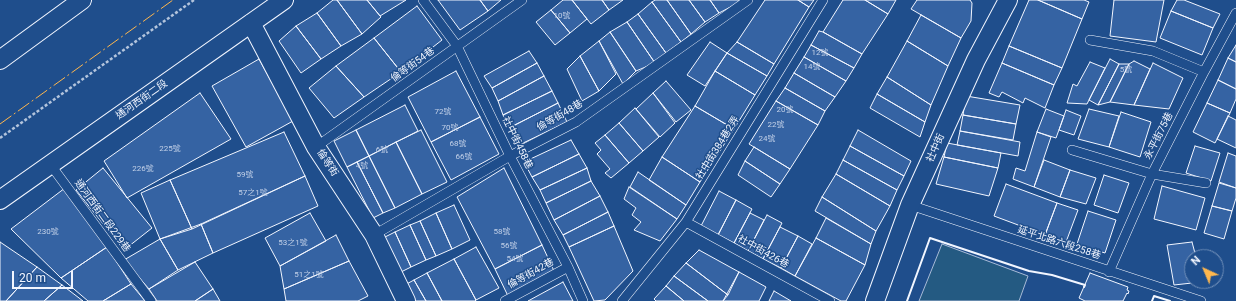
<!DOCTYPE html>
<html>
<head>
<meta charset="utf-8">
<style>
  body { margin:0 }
  #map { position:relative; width:1236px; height:301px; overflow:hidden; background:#1f4e8c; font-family:Roboto,sans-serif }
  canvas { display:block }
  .north { position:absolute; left:1184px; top:249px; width:40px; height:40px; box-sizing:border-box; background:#1f4e8c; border:1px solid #7391ba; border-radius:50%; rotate:316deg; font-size:11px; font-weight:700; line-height:16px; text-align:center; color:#f2f6ff }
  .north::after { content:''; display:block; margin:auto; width:14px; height:18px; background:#ffb74d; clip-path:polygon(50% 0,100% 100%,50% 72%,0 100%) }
  .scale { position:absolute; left:12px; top:271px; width:61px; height:18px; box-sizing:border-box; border:2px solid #f2f6ff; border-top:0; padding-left:5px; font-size:12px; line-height:14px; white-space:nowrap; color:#f2f6ff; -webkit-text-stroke:3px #1f4e8c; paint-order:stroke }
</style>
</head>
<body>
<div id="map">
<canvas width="1236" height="301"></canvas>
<div class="north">N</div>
<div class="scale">20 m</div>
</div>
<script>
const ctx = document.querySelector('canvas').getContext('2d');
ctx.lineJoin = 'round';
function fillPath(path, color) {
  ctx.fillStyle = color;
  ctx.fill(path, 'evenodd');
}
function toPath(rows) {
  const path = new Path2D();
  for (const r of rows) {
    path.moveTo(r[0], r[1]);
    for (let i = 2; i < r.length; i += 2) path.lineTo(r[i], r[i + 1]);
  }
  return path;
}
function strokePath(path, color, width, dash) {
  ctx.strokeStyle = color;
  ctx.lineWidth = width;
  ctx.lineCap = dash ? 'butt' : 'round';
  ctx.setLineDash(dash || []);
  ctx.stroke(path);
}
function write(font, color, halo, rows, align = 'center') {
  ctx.font = font + ' Roboto,"Noto Sans TC",sans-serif';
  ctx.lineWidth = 3;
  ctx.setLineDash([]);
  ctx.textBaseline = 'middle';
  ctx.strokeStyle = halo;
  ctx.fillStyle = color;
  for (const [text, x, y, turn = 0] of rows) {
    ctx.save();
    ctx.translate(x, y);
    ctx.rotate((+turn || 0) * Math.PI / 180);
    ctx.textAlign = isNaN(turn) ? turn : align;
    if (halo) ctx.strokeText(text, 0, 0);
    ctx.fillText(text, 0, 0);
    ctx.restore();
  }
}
const green = toPath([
  [942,244,1028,276,1019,301,919,301,942,244]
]);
fillPath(green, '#245a82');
strokePath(green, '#a8bbd7', 1);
const building = toPath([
  [333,0,337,0,362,34,341,46,317,13,333,0],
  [337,0,367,0,381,17,362,34,337,0],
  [367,0,406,0,380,16,367,0],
  [438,0,480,0,488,11,460,30,438,0],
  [480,0,501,0,488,11,480,0],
  [563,0,572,0,587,19,570,33,551,10,563,0],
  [572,0,602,0,609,10,591,24,572,0],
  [602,0,623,0,609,10,602,0],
  [655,0,667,0,691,34,681,42,652,2,655,0],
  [667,0,689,0,705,22,691,34,667,0],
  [689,0,710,0,719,13,705,22,689,0],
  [710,0,739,0,740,2,719,13,710,0],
  [765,0,798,0,809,7,774,64,737,42,765,0],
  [798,0,814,0,809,7,798,0],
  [843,0,865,0,888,14,862,54,823,32,843,0],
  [865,0,896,0,888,14,865,0],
  [917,0,970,0,972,3,971,21,961,38,911,9,917,0],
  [1029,0,1038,0,1082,19,1062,68,1009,46,1029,0],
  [1038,0,1084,0,1089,2,1082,19,1038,0],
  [1114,0,1164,0,1156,42,1110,36,1114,0],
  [1177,0,1184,0,1220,14,1213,28,1171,11,1177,0],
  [652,2,681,42,666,53,638,14,652,2],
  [417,6,442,40,401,72,374,38,417,6],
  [551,10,570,33,555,45,536,22,551,10],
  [1171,11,1213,28,1202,55,1160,38,1171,11],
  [317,13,341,46,321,59,296,26,317,13],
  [638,14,666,53,655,63,627,22,638,14],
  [921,15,961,38,948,66,907,41,921,15],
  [627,22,655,63,636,71,610,32,627,22],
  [296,26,321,59,301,73,279,41,296,26],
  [819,31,823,32,862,54,854,68,811,45,819,31],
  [610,32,636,71,623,84,599,41,610,32],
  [374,38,401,72,364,97,336,66,374,38],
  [599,41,616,74,599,91,580,56,599,41],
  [907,41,948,66,931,105,887,77,907,41],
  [710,42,727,53,705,86,687,75,710,42],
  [737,42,774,64,767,76,727,53,737,42],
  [811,45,854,68,846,81,804,57,811,45],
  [1236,45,1236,62,1228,58,1236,45],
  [1009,46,1062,68,1054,85,1002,63,1009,46],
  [529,51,537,63,492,88,484,76,529,51],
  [727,53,767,76,755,95,715,71,727,53],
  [580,56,599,91,582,101,567,69,580,56],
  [804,57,846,81,835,97,794,73,804,57],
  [1228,58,1236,62,1236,89,1218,80,1228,58],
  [259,59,293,121,246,147,212,86,259,59],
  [1110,59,1119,64,1098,105,1089,100,1110,59],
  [1134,61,1150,69,1134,105,1110,102,1129,64,1134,61],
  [1090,62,1105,68,1087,104,1067,103,1073,84,1077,86,1090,62],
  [537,63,544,76,498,101,492,88,537,63],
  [1002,63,1054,85,1045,108,1025,98,1023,103,1002,92,999,97,989,93,1002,63],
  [1153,63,1183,78,1169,109,1134,105,1153,63],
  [1119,64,1129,64,1110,102,1098,105,1119,64],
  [336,66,364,97,334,118,309,88,336,66],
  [456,71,480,117,431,142,408,97,456,71],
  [715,71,755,95,734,129,695,106,715,71],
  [794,73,835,97,825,111,785,88,794,73],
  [544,76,552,91,503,115,498,101,544,76],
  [887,77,931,105,925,122,877,94,887,77],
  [1218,80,1236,89,1236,99,1230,113,1207,103,1218,80],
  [666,81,691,110,676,122,653,93,666,81],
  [785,88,825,111,818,125,776,101,785,88],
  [552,91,558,103,509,128,503,115,552,91],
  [200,93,231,139,127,198,104,161,200,93],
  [653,93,675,123,660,137,636,109,653,93],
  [877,94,925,122,920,137,870,108,877,94],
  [966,96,1020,105,1016,124,963,115,966,96],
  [776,101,818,125,790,169,749,144,776,101],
  [558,103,567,122,519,145,509,128,558,103],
  [1207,103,1230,113,1215,143,1193,132,1207,103],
  [405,105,418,131,369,156,356,130,405,105],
  [695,106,734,129,700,182,662,157,695,106],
  [635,108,659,137,643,151,619,123,635,108],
  [1046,109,1064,116,1056,138,1037,132,1046,109],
  [1089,109,1119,116,1109,147,1078,139,1089,109],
  [1066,110,1081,116,1074,135,1059,130,1066,110],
  [1121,112,1151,122,1140,157,1109,147,1121,112],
  [963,115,1016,124,1013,140,960,131,963,115],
  [1228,116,1236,120,1236,148,1217,139,1228,116],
  [480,117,499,154,451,180,431,142,480,117],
  [619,123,643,151,629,163,605,135,619,123],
  [356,130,369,156,347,167,334,141,356,130],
  [421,130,447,182,422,194,396,142,421,130],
  [858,130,911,161,904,176,850,146,858,130],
  [960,131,1020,142,1018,156,957,145,960,131],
  [284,132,305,176,192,229,170,180,284,132],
  [1037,132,1051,137,1034,187,1013,179,1016,168,1025,171,1037,132],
  [605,135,629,163,611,178,605,173,610,169,597,154,601,150,595,143,605,135],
  [571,140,579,154,532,177,524,162,571,140],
  [396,142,422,194,395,208,369,156,396,142],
  [947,143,1001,153,998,168,944,157,947,143],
  [850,146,904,176,897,190,843,160,850,146],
  [1195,146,1220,153,1211,181,1186,173,1195,146],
  [754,147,790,169,780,184,745,161,754,147],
  [1228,153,1236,156,1236,188,1219,182,1228,153],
  [579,154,587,168,540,190,532,177,579,154],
  [369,156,395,208,383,213,357,162,369,156],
  [662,157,700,182,686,205,649,180,662,157],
  [944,157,998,168,989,196,936,184,944,157],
  [843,160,897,190,890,206,836,174,843,160],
  [1044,160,1070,170,1060,197,1034,187,1044,160],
  [745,161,780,184,771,197,738,175,745,161],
  [357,162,383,213,373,218,347,167,357,162],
  [103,168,152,228,124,250,76,190,103,168],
  [504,168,542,245,495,269,457,197,504,168],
  [587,168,591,181,546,203,540,190,587,168],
  [1070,170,1096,178,1086,204,1060,197,1070,170],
  [638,172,686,205,677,219,630,187,638,172],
  [836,174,890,206,876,231,822,197,836,174],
  [1104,175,1129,183,1118,213,1094,205,1104,175],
  [305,176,318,206,213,253,201,224,305,176],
  [170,180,192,229,160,239,141,193,170,180],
  [591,181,600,196,554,220,546,203,591,181],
  [1219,183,1236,188,1236,198,1232,211,1212,206,1219,183],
  [1006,184,1057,203,1045,235,994,216,1006,184],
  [1162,186,1205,198,1196,230,1154,219,1162,186],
  [629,187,677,219,660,241,634,230,641,222,632,215,636,208,624,199,629,187],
  [65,188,107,247,61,278,11,229,65,188],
  [719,191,736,200,718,235,701,226,719,191],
  [600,196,608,212,563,235,554,220,600,196],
  [822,197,876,231,871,244,815,211,822,197],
  [736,200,752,209,734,243,718,235,736,200],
  [1057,203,1078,210,1066,242,1045,235,1057,203],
  [454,205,470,240,452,249,436,213,454,205],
  [1212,206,1232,211,1224,239,1204,233,1212,206],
  [1088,211,1116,220,1105,253,1077,244,1088,211],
  [608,212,614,226,569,247,563,235,608,212],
  [310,213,326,241,280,266,265,238,310,213],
  [436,213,452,249,436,256,420,221,436,213],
  [750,213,764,220,748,251,734,243,750,213],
  [767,215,782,223,763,259,748,251,767,215],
  [826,218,871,244,865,265,816,238,826,218],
  [420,221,436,256,426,260,410,225,420,221],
  [201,224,213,253,178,270,160,239,201,224],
  [410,225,426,260,411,267,395,232,410,225],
  [614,226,633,271,605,300,594,301,569,247,614,226],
  [780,227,798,236,781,268,763,259,780,227],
  [395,232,411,267,399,273,383,238,395,232],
  [336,235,349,261,284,289,280,266,336,235],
  [798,236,812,244,795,276,781,268,798,236],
  [816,238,865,265,846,301,841,301,795,276,816,238],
  [160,239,178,270,149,289,124,260,160,239],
  [0,242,37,267,6,301,0,301,0,242],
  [1192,242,1196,257,1192,257,1192,281,1201,281,1201,282,1174,285,1167,245,1192,242],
  [542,245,555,273,508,296,495,269,542,245],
  [107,247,131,284,103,301,88,301,61,278,107,247],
  [476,247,499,288,476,300,454,259,476,247],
  [699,250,739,272,728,295,686,263,699,250],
  [454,259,476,300,475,301,442,301,427,273,454,259],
  [349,261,368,296,358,301,286,301,284,289,349,261],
  [195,262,213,289,195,301,157,301,149,289,195,262],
  [686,263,728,295,723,301,708,301,674,276,686,263],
  [37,267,62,285,44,301,6,301,37,267],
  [739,272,766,287,759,301,723,301,739,272],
  [427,273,442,301,426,301,414,280,427,273],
  [1090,273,1128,287,1127,290,1129,291,1128,294,1127,293,1123,301,1085,301,1079,298,1090,273],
  [674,276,708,301,684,301,666,286,674,276],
  [414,280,426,301,408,301,401,287,414,280],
  [563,282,573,301,528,301,563,282],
  [131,284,145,301,103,301,131,284],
  [62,285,83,301,44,301,62,285],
  [666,286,684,301,656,301,654,299,666,286],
  [213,289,220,301,195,301,213,289],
  [774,291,791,301,769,301,774,291]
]);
fillPath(building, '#3563a3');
strokePath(building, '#f2f6ff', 1);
const service = toPath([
  [423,0,457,46,510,156,568,267,583,301],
  [1090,40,1153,51,1204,72],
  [316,147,522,0],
  [1072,150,1152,174,1206,183],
  [50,164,151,301],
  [910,205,1201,301],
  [686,222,830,301],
  [374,235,510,156,576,122,748,0],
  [1109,272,1152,174,1204,72,1236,13],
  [505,301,568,267],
  [622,301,686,222,823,0]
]);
const minor = toPath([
  [251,23,316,147,374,235,406,301],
  [0,60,82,0],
  [0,200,284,0],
  [875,301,910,205,976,60,1008,0]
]);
strokePath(service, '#f2f6ff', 10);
strokePath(minor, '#f2f6ff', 20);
strokePath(toPath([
  [0,138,194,0]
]), '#b3c4dc', 2.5, [3, 2]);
strokePath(service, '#1f4e8c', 9);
strokePath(minor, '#1f4e8c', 18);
strokePath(toPath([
  [907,301,930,238,1029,271,1052,275,1085,285,1084,287],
  [1152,301,1154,296,1170,301]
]), '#f2f6ff', 2);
strokePath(toPath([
  [0,124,173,0]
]), '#ffb74d', 1, [14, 3, 2, 3]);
write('8px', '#c3d1e8', null, [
  ["10號",562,16],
  ["12號",820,53],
  ["14號",812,67],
  ["5號",1126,70],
  ["20號",785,110],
  ["72號",443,112],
  ["22號",776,125],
  ["70號",450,128],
  ["24號",767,139],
  ["68號",458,144],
  ["225號",170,149],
  ["6號",382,150],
  ["66號",464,157],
  ["4號",362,166],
  ["226號",143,169],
  ["59號",245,175],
  ["57之1號",253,193],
  ["230號",48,232],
  ["58號",502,232],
  ["53之1號",293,243],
  ["56號",509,246],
  ["54號",515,259],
  ["51之1號",309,275]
]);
write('10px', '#f2f6ff', '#1f4e8c', [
  ["倫等街54巷",413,65,-36],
  ["通河西街二段",142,100,-35],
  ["倫等街48巷",560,116,-30],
  ["永平街75巷",1159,136,-63],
  ["社中街458巷",517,143,64],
  ["社中街384巷2弄",718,148,-58],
  ["社中街",936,148,-66],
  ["倫等街",327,163,57],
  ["通河西街二段229巷",102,216,54],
  ["延平北路六段258巷",1059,243,18],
  ["社中街426巷",763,252,29],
  ["倫等街42巷",531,274,-29]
]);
</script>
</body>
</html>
